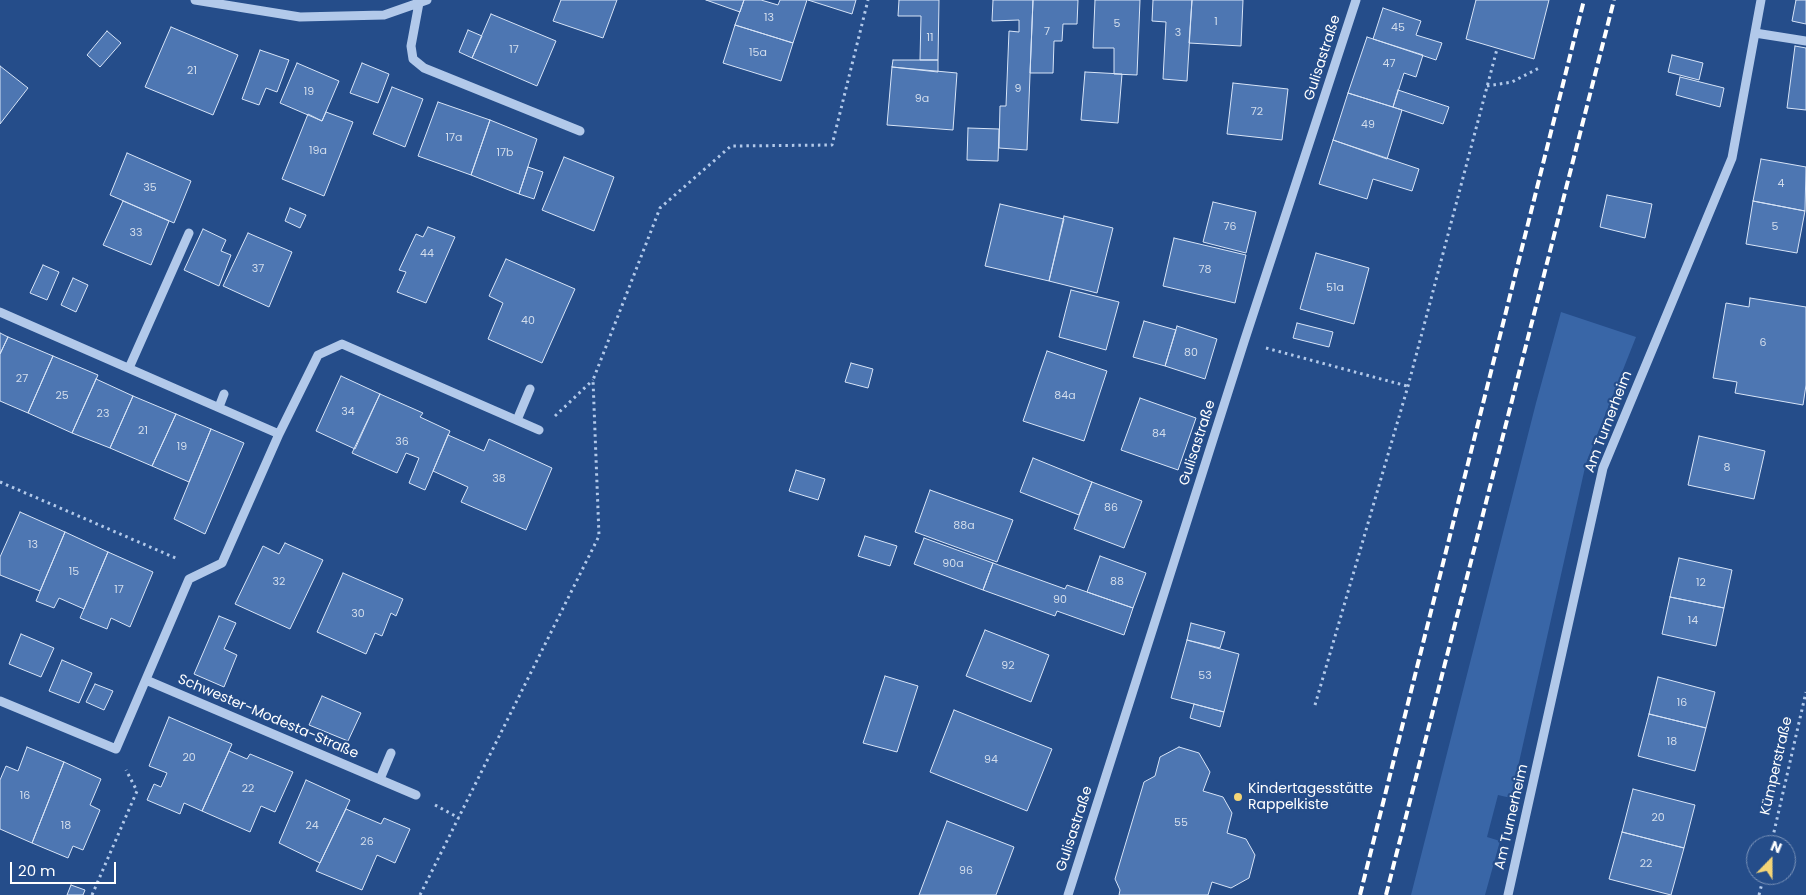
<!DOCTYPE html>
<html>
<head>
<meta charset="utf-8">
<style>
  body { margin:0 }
  #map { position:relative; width:1806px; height:895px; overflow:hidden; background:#254d8a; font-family:Poppins,sans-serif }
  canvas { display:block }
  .north { position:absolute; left:1746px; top:835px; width:50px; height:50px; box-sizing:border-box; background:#254d8a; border:1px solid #7c94b9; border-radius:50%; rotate:22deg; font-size:14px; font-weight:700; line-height:20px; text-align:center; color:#fff }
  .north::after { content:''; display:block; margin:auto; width:18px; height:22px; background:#f4d577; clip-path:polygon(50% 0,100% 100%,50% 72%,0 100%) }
  .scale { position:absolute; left:10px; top:862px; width:106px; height:22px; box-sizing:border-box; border:2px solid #fff; border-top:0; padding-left:6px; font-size:15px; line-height:18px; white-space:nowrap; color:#fff; -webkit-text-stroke:4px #254d8a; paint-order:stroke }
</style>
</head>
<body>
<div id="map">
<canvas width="1806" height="895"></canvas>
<div class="north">N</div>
<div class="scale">20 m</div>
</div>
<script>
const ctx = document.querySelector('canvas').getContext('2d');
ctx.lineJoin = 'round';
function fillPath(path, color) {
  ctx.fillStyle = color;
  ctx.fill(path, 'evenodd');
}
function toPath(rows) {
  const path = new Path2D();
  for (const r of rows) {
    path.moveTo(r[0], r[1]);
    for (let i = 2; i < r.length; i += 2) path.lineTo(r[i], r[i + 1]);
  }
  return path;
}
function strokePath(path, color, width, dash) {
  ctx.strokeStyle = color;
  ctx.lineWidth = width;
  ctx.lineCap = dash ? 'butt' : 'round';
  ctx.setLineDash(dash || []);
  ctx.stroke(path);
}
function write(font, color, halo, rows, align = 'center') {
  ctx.font = font + ' Poppins,sans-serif';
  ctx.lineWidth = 4.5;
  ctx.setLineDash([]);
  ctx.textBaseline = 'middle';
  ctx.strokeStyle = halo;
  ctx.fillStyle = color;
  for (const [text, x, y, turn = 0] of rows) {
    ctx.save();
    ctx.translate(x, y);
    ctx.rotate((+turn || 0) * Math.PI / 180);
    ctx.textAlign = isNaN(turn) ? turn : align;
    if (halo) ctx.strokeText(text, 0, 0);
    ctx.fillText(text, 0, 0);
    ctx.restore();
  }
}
fillPath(toPath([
  [1561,312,1636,337,1586,463,1511,798,1498,795,1487,837,1500,841,1485,895,1411,895,1536,403]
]), '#3966a7');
const building = toPath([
  [561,0,617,0,603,38,553,21,561,0],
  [706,0,744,0,740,12,706,0],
  [744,0,761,0,778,5,780,0,807,0,793,43,735,25,744,0],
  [808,0,856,0,852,14,808,0],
  [899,0,939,0,938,60,920,60,921,16,898,16,899,0],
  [993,0,1033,0,1027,150,999,148,1000,106,1006,106,1009,31,1019,32,1019,20,992,21,993,0],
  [1033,0,1078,0,1077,24,1063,24,1062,41,1054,41,1053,73,1030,73,1033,0],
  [1095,0,1140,0,1137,75,1114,74,1114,48,1093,48,1095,0],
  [1153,0,1192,0,1187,81,1163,79,1166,22,1152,21,1153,0],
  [1192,0,1243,0,1241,46,1189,43,1192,0],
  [1476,0,1549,0,1534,59,1466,39,1476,0],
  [1796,0,1806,0,1806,24,1792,21,1796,0],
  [1383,8,1421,21,1416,35,1442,43,1436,60,1373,39,1383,8],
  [491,14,556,41,537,86,472,58,491,14],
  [735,25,793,43,781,81,723,63,735,25],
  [171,27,238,55,213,115,145,87,171,27],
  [468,30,482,36,472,58,459,52,468,30],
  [107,31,121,43,100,67,87,55,107,31],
  [1367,37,1423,55,1416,77,1404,73,1393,107,1348,93,1367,37],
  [1795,46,1806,48,1806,110,1787,108,1795,46],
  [260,50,289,60,277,92,266,88,259,105,242,99,260,50],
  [1672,55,1703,63,1699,80,1668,72,1672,55],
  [893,60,938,60,938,72,892,67,893,60],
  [297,63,339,81,322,121,280,103,297,63],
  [362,63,389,74,378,103,350,93,362,63],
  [0,66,28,88,0,124,0,66],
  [892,67,957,73,953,130,887,125,892,67],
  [1085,72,1122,74,1118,123,1081,120,1085,72],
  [1680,77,1724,88,1720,107,1676,95,1680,77],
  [1233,83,1288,89,1282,140,1227,134,1233,83],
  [392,87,423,99,405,147,373,134,392,87],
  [1398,90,1449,107,1443,124,1393,107,1398,90],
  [1348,93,1402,110,1387,159,1333,140,1348,93],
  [438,102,490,120,471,175,418,156,438,102],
  [326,112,353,122,324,196,282,179,308,114,322,121,326,112],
  [490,120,537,139,519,194,471,175,490,120],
  [968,128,999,129,998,161,967,160,968,128],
  [1333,140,1419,169,1412,191,1373,179,1367,199,1319,184,1333,140],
  [127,153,191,181,174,223,110,195,127,153],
  [564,157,614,177,594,231,542,210,564,157],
  [1761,159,1806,167,1805,211,1753,201,1761,159],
  [528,167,543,172,534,199,519,194,528,167],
  [1607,195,1652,204,1645,238,1600,227,1607,195],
  [123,201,169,221,151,265,103,245,123,201],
  [1753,201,1805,211,1797,253,1746,244,1753,201],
  [1213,202,1256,212,1246,253,1203,242,1213,202],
  [1000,204,1064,219,1049,281,985,266,1000,204],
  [290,208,306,215,300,228,285,221,290,208],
  [1064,216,1113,228,1097,293,1049,281,1064,216],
  [428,227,455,237,426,303,397,292,406,272,399,270,416,234,423,237,428,227],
  [203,229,226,240,221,251,231,255,219,286,184,270,203,229],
  [248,233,292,252,269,307,223,286,248,233],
  [1174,238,1246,255,1235,303,1163,286,1174,238],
  [1316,253,1369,268,1354,324,1300,309,1316,253],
  [506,259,575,289,542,363,488,339,503,303,489,296,506,259],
  [43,265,59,272,47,300,30,293,43,265],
  [73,278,88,285,76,312,61,305,73,278],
  [1071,290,1119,302,1106,350,1059,337,1071,290],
  [1750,298,1806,307,1806,385,1803,405,1735,393,1737,382,1713,378,1726,303,1749,307,1750,298],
  [1144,321,1176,330,1165,366,1133,357,1144,321],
  [1297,323,1333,332,1329,347,1293,338,1297,323],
  [1177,326,1217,339,1205,379,1165,366,1177,326],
  [0,333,8,337,0,354,0,333],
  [8,337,53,356,28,413,0,401,0,354,8,337],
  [1047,351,1107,371,1084,441,1023,421,1047,351],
  [53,356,98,375,72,433,28,413,53,356],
  [851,363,873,369,868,388,845,382,851,363],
  [341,376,380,394,355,449,316,431,341,376],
  [96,379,133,396,110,448,72,433,96,379],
  [380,394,423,413,420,417,450,431,425,490,409,483,419,458,406,453,397,473,352,453,380,394],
  [133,396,176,414,152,466,110,448,133,396],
  [1140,398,1196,418,1178,470,1121,450,1140,398],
  [176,414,211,429,189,482,152,466,176,414],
  [211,429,244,443,205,534,174,519,211,429],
  [448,435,484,451,489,439,552,468,526,530,461,502,468,487,433,471,448,435],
  [1699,436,1765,451,1754,499,1688,485,1699,436],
  [1033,458,1092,482,1079,515,1020,492,1033,458],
  [796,470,825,479,818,500,789,491,796,470],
  [1092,482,1142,501,1124,548,1074,529,1092,482],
  [930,490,1013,520,997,562,915,532,930,490],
  [20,512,65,532,40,591,0,575,0,557,20,512],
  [65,532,108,552,84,609,59,598,54,608,36,601,65,532],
  [865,536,897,546,890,566,858,556,865,536],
  [924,538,993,563,983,590,914,564,924,538],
  [285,543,323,560,290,629,235,604,263,546,279,554,285,543],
  [108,552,153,572,130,627,111,618,107,629,80,618,108,552],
  [1100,556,1146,573,1133,608,1087,592,1100,556],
  [1679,558,1732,570,1724,608,1670,597,1679,558],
  [993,563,1065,589,1067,585,1133,608,1124,635,1057,611,1055,616,983,590,993,563],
  [343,573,403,599,396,616,391,613,382,636,375,633,366,654,317,632,343,573],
  [1670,597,1724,608,1716,646,1662,634,1670,597],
  [219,616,236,623,224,649,237,655,224,687,194,674,219,616],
  [1191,623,1225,632,1220,648,1187,640,1191,623],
  [985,630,1049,655,1031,702,966,676,985,630],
  [21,634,54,648,41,677,9,664,21,634],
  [1187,640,1239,654,1224,712,1171,698,1187,640],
  [62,660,92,673,79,703,49,691,62,660],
  [885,676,918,686,897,752,863,743,885,676],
  [1658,677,1715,692,1706,728,1649,714,1658,677],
  [95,684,113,691,104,710,86,702,95,684],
  [322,696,361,713,348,741,309,725,322,696],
  [1194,704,1224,712,1220,727,1190,718,1194,704],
  [954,710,1052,749,1027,811,930,772,954,710],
  [1649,714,1706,728,1695,771,1638,756,1649,714],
  [169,717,232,744,202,811,184,803,180,814,147,800,154,784,161,787,167,773,149,766,169,717],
  [27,747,64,762,32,843,0,829,0,780,6,766,18,771,27,747],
  [1179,747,1199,753,1210,772,1203,791,1223,797,1232,813,1227,833,1246,839,1255,855,1249,878,1231,888,1212,882,1208,895,1119,895,1120,890,1115,879,1144,782,1155,776,1160,757,1179,747],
  [229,751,247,759,250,754,293,772,275,812,261,806,250,832,202,811,229,751],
  [64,762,101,779,90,805,100,810,83,850,73,846,68,858,32,843,64,762],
  [306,780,350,800,320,863,279,843,306,780],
  [1633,789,1695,805,1684,848,1622,832,1633,789],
  [346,809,381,824,384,818,410,829,395,863,377,855,362,890,316,871,346,809],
  [947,821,1014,847,996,895,919,895,947,821],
  [1622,832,1684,848,1671,895,1609,879,1622,832],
  [71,885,85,890,83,895,67,895,71,885]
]);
fillPath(building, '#4d76b2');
strokePath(building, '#d7e4f7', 1);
strokePath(toPath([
  [1487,86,1512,82,1539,68],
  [1266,348,1407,386],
  [555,416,593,380],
  [0,482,178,559],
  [1315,705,1408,386,1497,49],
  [435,805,459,818],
  [1771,845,1806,692],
  [92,895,137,791,126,770],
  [420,895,599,536,593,380,660,208,731,146,832,145,868,0],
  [1759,895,1764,875]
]), '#b2c9ea', 3, [2.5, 4]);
strokePath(toPath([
  [195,0,300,17,384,15,427,0],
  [419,3,411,46,413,59,424,68,580,131],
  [1755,33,1806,41],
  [0,312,279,434],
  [129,368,189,233],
  [219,407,224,394],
  [517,420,530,389],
  [146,680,416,795],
  [0,701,116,749,189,579,222,563,279,434,318,355,342,344,539,430],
  [380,779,391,753],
  [1068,895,1244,342,1356,0],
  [1508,895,1603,468,1732,158,1761,0]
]), '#b2c9ea', 9);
strokePath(toPath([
  [1360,895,1584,0],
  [1386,895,1614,0]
]), '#fff', 4, [9, 4]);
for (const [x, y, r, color] of [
  [1238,797,5,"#f4d577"]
]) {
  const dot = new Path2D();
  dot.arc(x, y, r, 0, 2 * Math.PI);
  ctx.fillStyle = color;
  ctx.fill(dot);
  strokePath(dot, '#254d8a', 2);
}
write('11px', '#d2ddec', null, [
  ["13",769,18],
  ["1",1216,22],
  ["5",1117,24],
  ["45",1398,28],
  ["7",1047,32],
  ["3",1178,33],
  ["11",930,38],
  ["17",514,50],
  ["15a",758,53],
  ["47",1389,64],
  ["21",192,71],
  ["9",1018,89],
  ["19",309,92],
  ["9a",922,99],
  ["72",1257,112],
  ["49",1368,125],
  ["17a",454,138],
  ["19a",318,151],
  ["17b",505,153],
  ["4",1781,184],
  ["35",150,188],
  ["76",1230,227],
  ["5",1775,227],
  ["33",136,233],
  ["44",427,254],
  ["37",258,269],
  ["78",1205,270],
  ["51a",1335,288],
  ["40",528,321],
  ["6",1763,343],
  ["80",1191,353],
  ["27",22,379],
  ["25",62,396],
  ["84a",1065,396],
  ["34",348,412],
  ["23",103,414],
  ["21",143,431],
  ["84",1159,434],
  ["36",402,442],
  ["19",182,447],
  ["8",1727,468],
  ["38",499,479],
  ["86",1111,508],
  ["88a",964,526],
  ["13",33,545],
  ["90a",953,564],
  ["15",74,572],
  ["32",279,582],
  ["88",1117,582],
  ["12",1701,583],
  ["17",119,590],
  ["90",1060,600],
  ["30",358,614],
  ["14",1693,621],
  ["92",1008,666],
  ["53",1205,676],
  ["16",1682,703],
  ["18",1672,742],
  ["20",189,758],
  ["94",991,760],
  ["22",248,789],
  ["16",25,796],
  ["20",1658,818],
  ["55",1181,823],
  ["18",66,826],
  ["24",312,826],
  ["26",367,842],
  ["22",1646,864],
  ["96",966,871]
]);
write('14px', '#fff', '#254d8a', [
  ["Gulisastraße",1323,58,-72],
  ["Am Turnerheim",1609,422,-69],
  ["Gulisastraße",1198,443,-72],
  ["Schwester-Modesta-Straße",268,717,23],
  ["Kümperstraße",1777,766,-77],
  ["Am Turnerheim",1512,817,-77],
  ["Gulisastraße",1075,829,-72]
]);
write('14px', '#fff', '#254d8a', [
  ["Kindertagesstätte",1248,789],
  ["Rappelkiste",1248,805]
], 'left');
</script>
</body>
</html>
